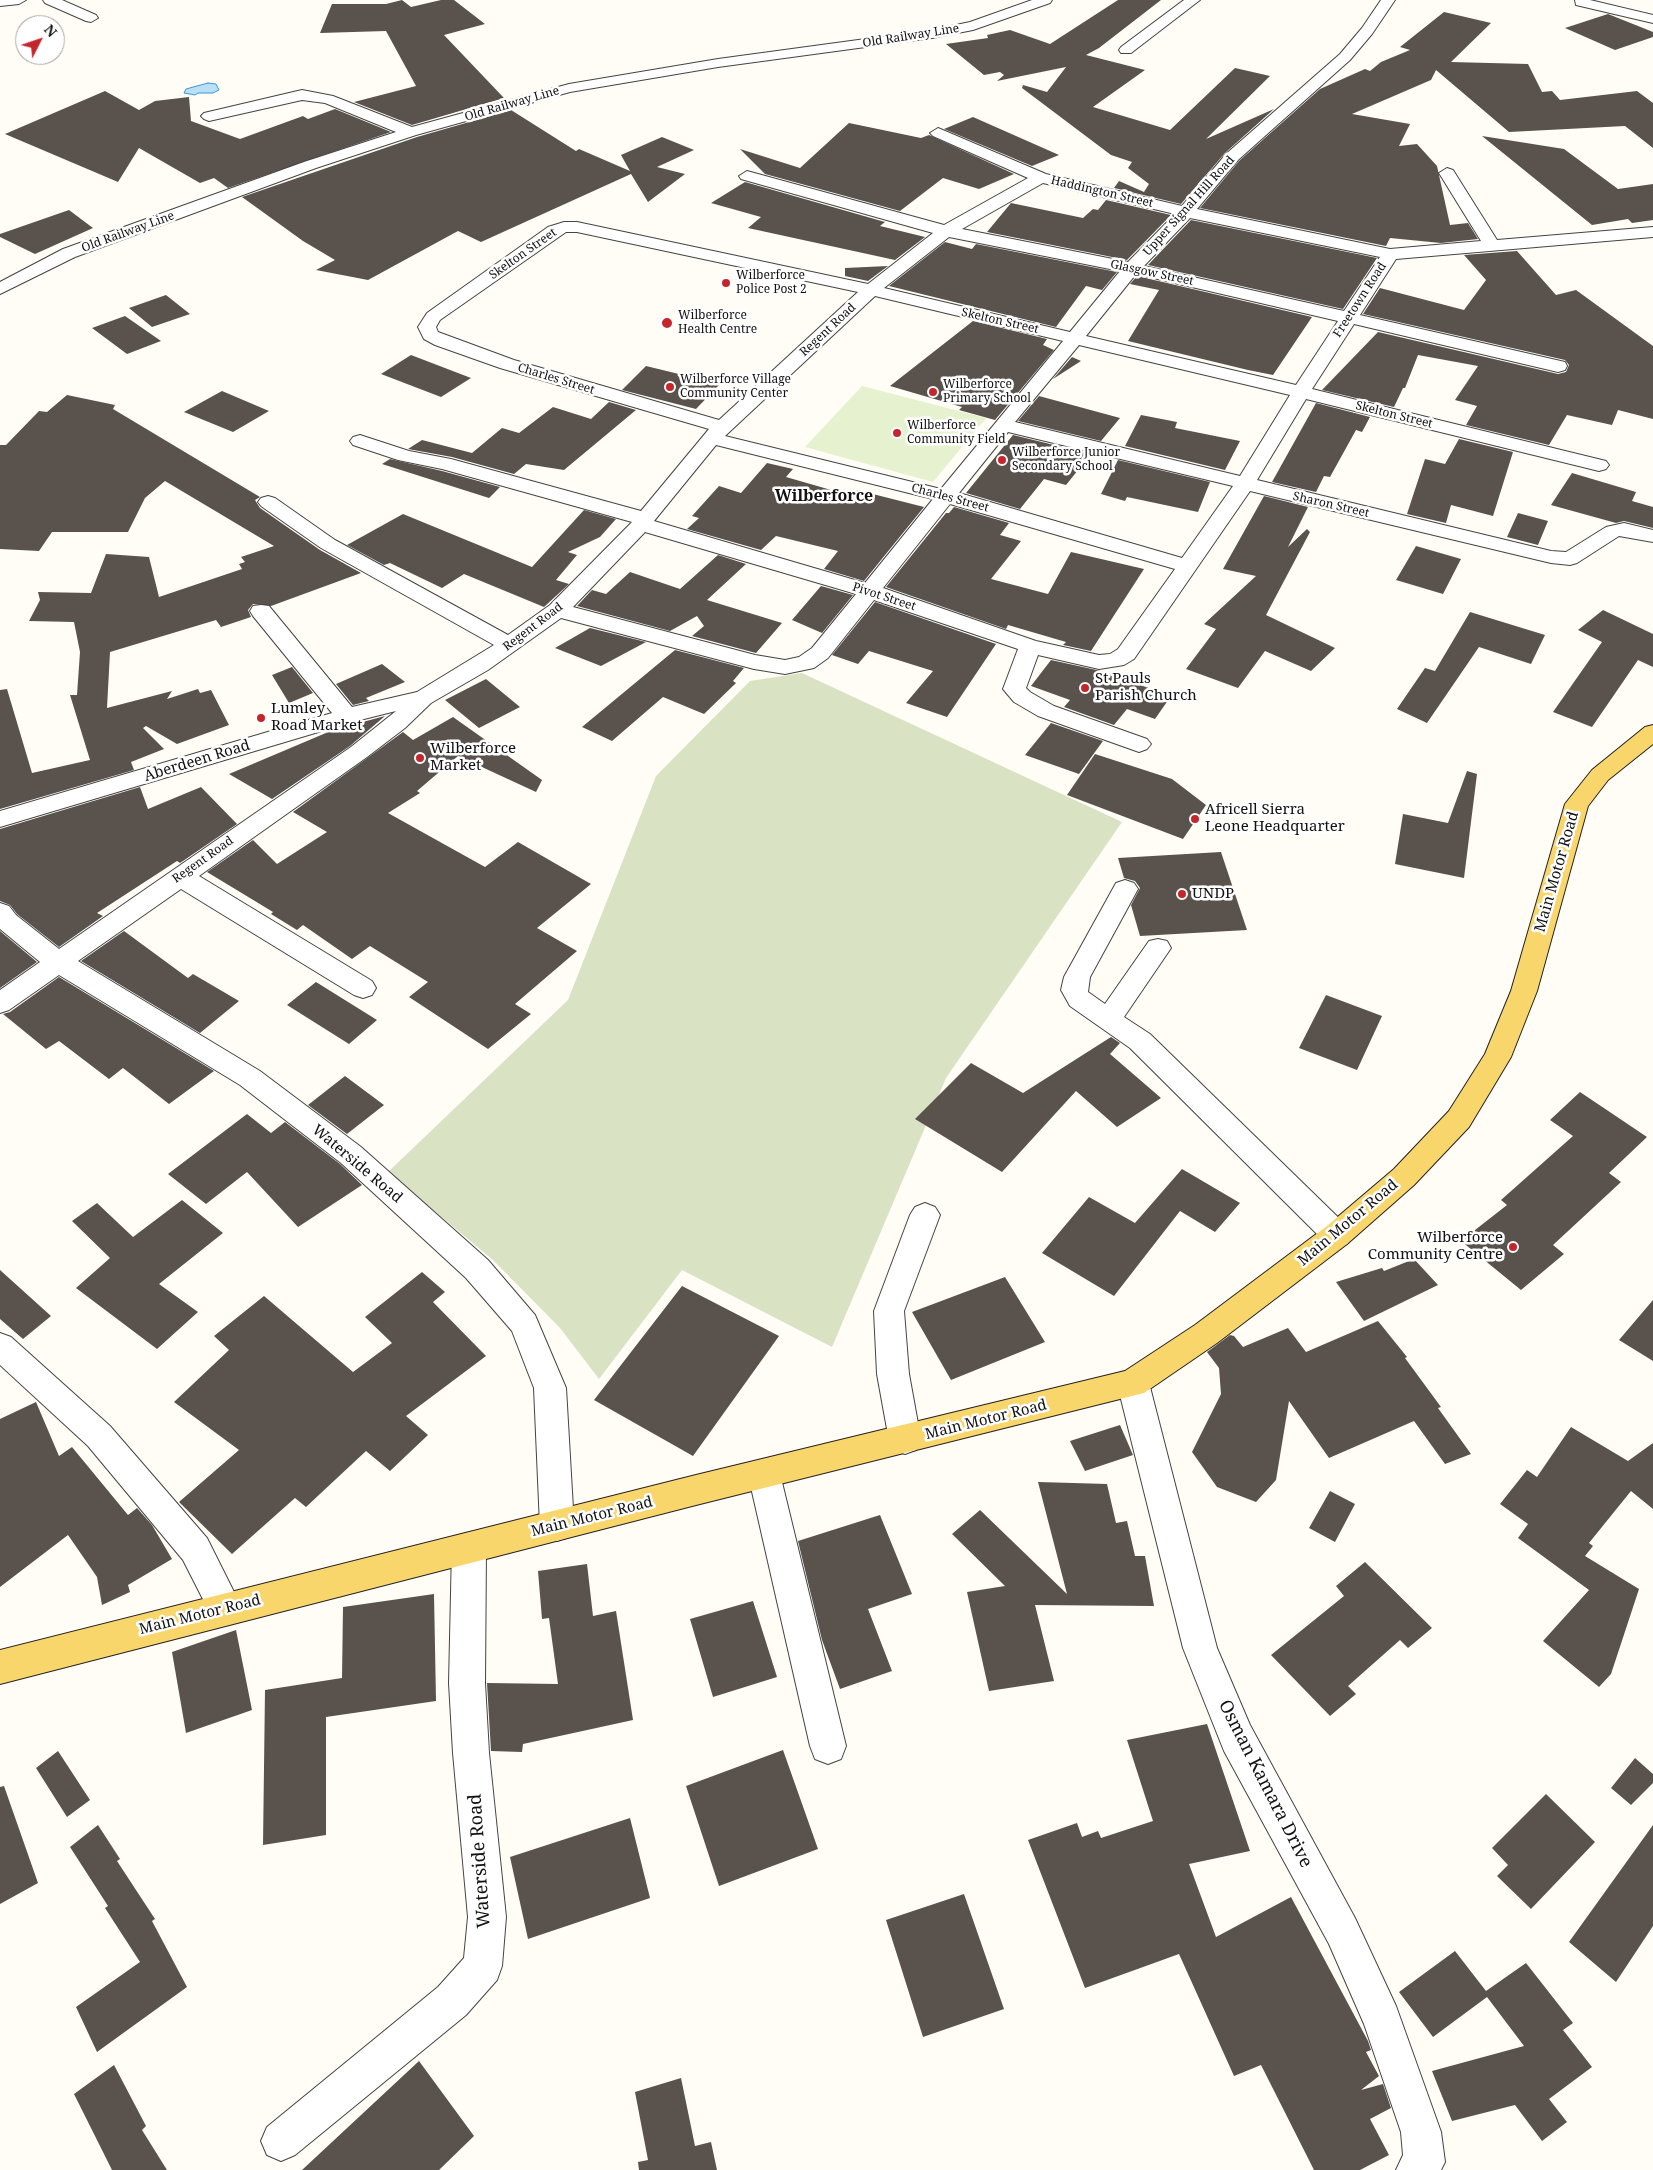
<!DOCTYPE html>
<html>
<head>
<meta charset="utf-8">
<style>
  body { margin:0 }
  #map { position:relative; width:1653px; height:2170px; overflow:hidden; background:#fffdf5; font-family:"Noto Serif",serif }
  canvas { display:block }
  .north { position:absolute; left:15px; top:15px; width:50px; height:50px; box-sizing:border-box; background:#fff; border:1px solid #a0a0a0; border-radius:50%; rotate:49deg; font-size:14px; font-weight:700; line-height:20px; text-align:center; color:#111 }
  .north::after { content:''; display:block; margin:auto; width:18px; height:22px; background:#c4262e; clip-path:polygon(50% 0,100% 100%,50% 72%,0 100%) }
</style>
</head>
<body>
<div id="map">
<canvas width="1653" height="2170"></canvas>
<div class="north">N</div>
</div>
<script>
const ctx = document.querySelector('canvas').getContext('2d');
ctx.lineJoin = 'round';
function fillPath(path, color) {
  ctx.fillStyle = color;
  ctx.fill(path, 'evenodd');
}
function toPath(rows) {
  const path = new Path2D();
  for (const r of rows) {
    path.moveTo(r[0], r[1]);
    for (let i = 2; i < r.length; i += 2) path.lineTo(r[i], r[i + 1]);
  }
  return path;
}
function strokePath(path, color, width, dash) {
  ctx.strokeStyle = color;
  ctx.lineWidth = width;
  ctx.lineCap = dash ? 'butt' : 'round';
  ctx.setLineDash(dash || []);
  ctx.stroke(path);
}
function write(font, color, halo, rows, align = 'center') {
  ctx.font = font + ' "Noto Serif",serif';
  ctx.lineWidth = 5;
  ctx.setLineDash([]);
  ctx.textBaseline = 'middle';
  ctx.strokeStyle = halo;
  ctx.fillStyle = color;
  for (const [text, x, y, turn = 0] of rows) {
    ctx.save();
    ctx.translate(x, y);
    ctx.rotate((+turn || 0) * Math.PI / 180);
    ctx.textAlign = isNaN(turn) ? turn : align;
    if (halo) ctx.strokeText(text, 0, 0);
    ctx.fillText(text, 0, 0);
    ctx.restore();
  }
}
fillPath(toPath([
  [802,673,1122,822,946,1078,832,1347,682,1270,599,1379,560,1328,493,1260,388,1172,568,1000,656,776,750,681]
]), '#d9e3c4');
fillPath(toPath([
  [862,386,986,418,933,482,805,447]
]), '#e6f2cf');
const water = toPath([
  [208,83,216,84,219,90,213,93,198,93,195,95,184,93,186,89,208,83]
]);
fillPath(water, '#b9e0f7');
strokePath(water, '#3f96cf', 1);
fillPath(toPath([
  [402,0,411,7,441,0,454,0,485,24,444,35,504,98,412,125,354,102,416,86,386,31,320,33,332,4,386,4],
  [1118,0,1161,0,1099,48,1086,55,1145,70,1093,107,1170,130,1235,68,1270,76,1206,139,1274,109,1225,153,1181,204,1114,188,1119,181,1144,192,1149,184,1128,168,1132,162,1111,155,1022,88,1023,85,1047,92,1066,67,997,81,1004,75,1000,72,984,75,946,44,988,38,987,35,1010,30,1050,44],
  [1444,12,1491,23,1451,62,1528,64,1542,92,1552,91,1560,100,1637,91,1653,103,1653,148,1625,126,1509,132,1436,70,1431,80,1352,114,1410,124,1399,146,1417,144,1437,166,1450,225,1468,223,1478,239,1441,243,1390,238,1386,246,1200,208,1239,161,1320,89,1365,69,1370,71,1381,62,1410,50,1400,47],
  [1608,14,1653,32,1653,37,1615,50,1565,28],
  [105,91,139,110,155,101,189,97,191,121,240,139,303,116,308,119,335,109,391,132,228,188,214,178,200,183,139,148,118,182,5,134],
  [511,110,576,151,579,149,630,171,621,155,662,137,694,150,657,167,685,174,648,202,631,174,481,242,458,231,368,280,316,270,335,260,303,241,242,197,417,137],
  [973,117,1059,155,1032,166,944,129],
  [849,123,921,138,929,135,1014,174,979,189,943,178,900,211,765,174,740,149,800,168],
  [1482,136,1564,149,1618,189,1653,184,1653,220,1632,223,1628,219,1592,225],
  [745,182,885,222,880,226,925,237,895,260,748,228,761,217,711,203],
  [1106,200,1171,215,1127,260,987,232,1011,203,1083,218,1093,209,1098,210],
  [69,210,93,228,35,254,0,237,0,234],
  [1191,220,1377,258,1343,309,1148,265],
  [945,242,972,249,976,244,1117,272,1102,290,1086,286,1056,327,889,286],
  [1517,251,1556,295,1576,290,1653,346,1653,419,1618,410,1612,425,1567,415,1549,445,1466,425,1477,406,1455,400,1478,366,1418,355,1405,388,1403,388,1394,407,1322,390,1378,332,1558,374,1566,372,1569,365,1565,360,1363,314,1380,288,1464,310,1486,280,1464,255],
  [888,266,868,281,845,276,845,268],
  [1137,276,1312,317,1273,375,1248,370,1128,341,1159,290,1130,284],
  [166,295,190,314,152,327,129,308],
  [125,316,161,341,127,354,92,328],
  [973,321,1047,339,1043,345,1054,350,995,420,959,410,962,407,890,386],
  [411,355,471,378,441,397,381,374],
  [1072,357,1081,361,1053,379],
  [646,366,720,384,696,409,622,390],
  [222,391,269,411,233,432,184,412],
  [67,395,115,405,113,409,260,497,255,500,260,508,320,550,361,573,271,606,253,604,248,610,251,617,221,627,216,620,110,652,107,708,172,691,167,699,198,689,200,693,211,690,229,725,177,744,146,726,143,728,164,749,131,762,134,770,0,809,0,690,7,689,32,773,90,760,70,695,77,695,80,652,74,622,29,621,40,600,38,592,91,593,106,554,149,557,159,597,242,569,239,564,245,562,241,557,274,546,165,481,145,498,128,532,52,532,39,551,0,549,0,445,6,445,39,411,47,412],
  [1039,396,1120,418,1101,441,1018,421],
  [609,402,636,410,564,470,526,464,514,474,452,457,408,449,422,440,472,453,502,428,519,433,553,407,591,419],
  [1316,403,1370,417,1362,432,1356,430,1330,477,1324,476,1316,492,1272,482],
  [1141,415,1177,422,1175,428,1240,441,1225,470,1125,446],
  [1013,435,1091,454,1066,485,1044,479,1020,509,966,493],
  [1459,439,1513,452,1493,516,1451,505,1446,523,1407,514,1425,459,1445,464],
  [390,459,442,471,500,487,489,498,382,464],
  [1118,460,1210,482,1198,512,1127,497,1125,501,1101,494],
  [767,463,793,469,786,477,852,496,857,490,924,507,864,581,824,569,838,551,776,536,761,550,687,529,699,518,692,516,719,486,741,493],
  [1572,473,1636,492,1632,501,1653,507,1653,528,1624,521,1616,523,1551,505],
  [1264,496,1308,507,1288,547,1307,529,1310,532,1266,615,1335,648,1311,671,1265,651,1238,688,1186,669,1216,629,1204,624,1256,576,1223,569],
  [954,507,1009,523,1000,535,1021,541,991,579,1048,594,1071,552,1144,569,1091,651,1063,645,1066,642,1008,625,1006,629,886,587,946,513,949,513],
  [584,510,616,519,600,537,568,552,577,555,556,580,569,584,544,607,464,574,442,588,390,563,384,565,347,545,403,514,532,567],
  [1518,513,1548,521,1538,545,1507,537],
  [1416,546,1461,559,1443,594,1396,580],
  [718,555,746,564,707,600,782,623,756,653,692,636,704,626,697,616,670,631,577,606,592,590,606,594,630,572,680,589],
  [821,586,853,595,822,633,792,620],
  [875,602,996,644,947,717,906,703,933,671,869,651,858,664,832,655],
  [1603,610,1653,634,1653,667,1638,660,1592,727,1553,712,1602,642,1578,630],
  [1470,612,1545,635,1531,664,1479,647,1427,723,1397,709,1425,668,1435,671],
  [590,628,646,642,601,666,555,648],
  [675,650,744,668,733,681,736,683,704,714,663,697,612,741,582,727],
  [1051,660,1101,671,1171,696,1155,719,1127,709,1114,725,1064,707,1070,700,1031,686],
  [382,664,405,682,366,698,369,701,353,705,336,684],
  [292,667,313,693,289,703,272,675],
  [486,679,520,707,479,728,445,700],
  [385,716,350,746,272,799,229,774,333,730],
  [453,717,542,780,536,792,458,756,417,791,420,793,388,813,485,867,518,842,591,884,537,928,577,951,515,1004,531,1014,488,1049,409,997,428,982,370,946,352,959,303,925,297,930,271,914,273,912,207,872,253,840,277,864,327,832,293,812,403,732,413,740],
  [1051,723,1103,741,1079,774,1025,755],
  [1095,754,1172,779,1206,805,1183,839,1067,795],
  [1467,771,1477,774,1464,878,1395,864,1403,814,1448,823],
  [140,787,148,809,201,787,237,824,180,863,177,861,97,913,103,916,59,947,17,914,10,905,0,901,0,829],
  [1221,852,1247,930,1140,936,1131,905,1140,888,1135,881,1124,878,1118,858],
  [0,931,37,962,0,988],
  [124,931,188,978,193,974,239,1001,200,1033,81,961],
  [59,977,214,1071,169,1104,123,1068,109,1079,59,1041,46,1049,3,1014,10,1012],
  [316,982,377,1020,349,1044,287,1005],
  [1326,995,1382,1016,1357,1070,1299,1048],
  [1111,1037,1120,1043,1110,1054,1161,1098,1117,1127,1076,1091,1002,1172,915,1119,971,1063,1023,1093],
  [345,1076,384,1105,347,1134,308,1105],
  [1580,1092,1647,1137,1609,1173,1621,1182,1553,1245,1564,1254,1521,1290,1461,1241,1507,1205,1501,1200,1573,1136,1550,1120],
  [247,1114,271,1133,285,1122,340,1164,362,1185,298,1227,247,1172,206,1204,168,1174],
  [1182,1169,1240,1203,1215,1232,1180,1211,1114,1296,1042,1253,1089,1197,1135,1223],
  [182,1200,223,1233,159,1284,198,1312,157,1349,76,1288,110,1258,72,1221,97,1203,133,1237],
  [1414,1259,1438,1285,1364,1321,1336,1282,1382,1268,1384,1271],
  [0,1270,51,1316,23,1339,0,1319],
  [422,1272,445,1292,433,1302,486,1356,406,1416,428,1435,390,1471,366,1451,306,1507,295,1498,232,1554,179,1502,239,1450,174,1402,229,1350,214,1336,264,1296,353,1372,392,1343,365,1317],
  [1005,1277,1045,1342,951,1380,912,1312],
  [682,1286,779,1336,693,1456,594,1400],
  [1653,1300,1653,1361,1619,1340],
  [1378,1321,1407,1357,1405,1358,1441,1407,1438,1408,1471,1454,1445,1464,1414,1421,1329,1458,1289,1401,1276,1480,1256,1502,1217,1487,1192,1452,1221,1394,1219,1368,1207,1352,1230,1335,1234,1336,1243,1347,1288,1328,1306,1352],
  [36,1402,59,1456,72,1447,128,1515,137,1508,152,1525,172,1559,128,1585,130,1592,102,1605,97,1577,68,1535,0,1587,0,1419],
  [1120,1425,1133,1455,1085,1471,1070,1441],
  [1571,1427,1628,1461,1653,1443,1653,1509,1631,1491,1589,1543,1593,1546,1585,1556,1639,1589,1611,1674,1599,1687,1543,1641,1589,1590,1518,1538,1528,1524,1500,1504,1527,1470,1537,1477],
  [1038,1482,1107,1484,1116,1523,1127,1521,1135,1556,1145,1556,1154,1606,1035,1605,1054,1681,989,1691,967,1592,1005,1586,952,1534,980,1510,1067,1594],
  [1330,1491,1355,1504,1335,1542,1309,1528],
  [880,1515,912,1594,868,1609,892,1671,840,1689,822,1640,798,1541],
  [1365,1562,1432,1628,1408,1648,1400,1640,1348,1686,1356,1694,1330,1716,1271,1655,1344,1596,1336,1586],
  [587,1564,593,1616,616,1611,633,1720,523,1744,522,1752,491,1751,487,1683,558,1684,549,1618,542,1619,538,1571],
  [434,1594,436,1701,326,1717,326,1835,263,1845,265,1690,342,1678,343,1607],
  [753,1601,777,1677,713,1697,690,1619],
  [236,1630,252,1710,186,1733,172,1652],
  [1207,1724,1250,1851,1189,1864,1216,1937,1291,1897,1368,2041,1371,2050,1366,2052,1379,2076,1361,2090,1383,2084,1391,2108,1370,2119,1389,2155,1360,2170,1314,2170,1261,2065,1234,2076,1179,1954,1085,1988,1028,1840,1077,1823,1082,1837,1098,1831,1101,1838,1153,1821,1127,1740],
  [783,1750,818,1849,719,1886,686,1786],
  [58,1751,90,1800,67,1817,36,1768],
  [1635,1758,1653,1774,1653,1783,1631,1805,1611,1788],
  [4,1786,38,1883,0,1904,0,1787],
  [1546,1794,1595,1842,1531,1909,1497,1876,1508,1865,1492,1848],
  [630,1818,650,1898,528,1939,510,1857],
  [98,1825,120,1859,117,1861,155,1919,152,1921,187,1987,97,2052,76,2007,140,1962,105,1908,108,1906,70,1847],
  [1653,1825,1653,1926,1616,1982,1569,1942],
  [964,1894,1004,2009,923,2037,886,1920],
  [1455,1951,1486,1991,1526,1963,1573,2023,1563,2030,1592,2067,1549,2099,1567,2122,1542,2141,1515,2105,1452,2121,1432,2071,1524,2046,1487,1997,1433,2037,1399,1992],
  [419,2061,474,2136,439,2170,302,2170],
  [114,2065,146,2126,142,2130,167,2170,112,2170,74,2094],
  [681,2078,695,2146,711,2142,717,2170,639,2170,638,2162,648,2160,635,2092]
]), '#5a524d');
const minor = toPath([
  [0,0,26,0,19,4,0,6,0,0],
  [43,0,62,0,96,15,98,18,91,22,86,21,45,3,43,0],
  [1032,0,1052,0,1050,3,973,30,932,38,718,67,570,92,416,135,316,168,75,257,0,294,0,282,63,249,304,162,396,132,325,103,302,100,209,121,204,119,201,116,204,113,302,90,333,96,412,127,569,84,718,59,932,30,970,22,1032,0],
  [1184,0,1200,0,1131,53,1121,53,1119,50,1121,47,1184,0],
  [1381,0,1395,0,1372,34,1350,60,1238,160,1197,209,1390,249,1481,241,1439,173,1447,168,1453,170,1497,240,1653,227,1653,237,1396,259,1360,315,1565,362,1567,366,1565,370,1558,372,1354,324,1312,389,1606,461,1609,465,1606,469,1599,471,1306,399,1257,480,1551,551,1566,552,1606,527,1624,523,1653,530,1653,542,1619,536,1577,563,1570,565,1551,563,1250,491,1134,659,1124,665,1099,669,1038,655,1026,688,1030,692,1054,706,1147,739,1151,744,1147,749,1139,752,1038,716,1014,702,1003,689,1018,649,874,600,828,658,814,668,785,674,754,669,561,618,488,670,431,703,405,728,367,757,199,876,372,981,376,988,372,995,363,998,354,995,181,889,78,961,260,1071,361,1147,488,1260,535,1315,566,1388,574,1526,569,1537,557,1541,545,1537,540,1526,534,1388,512,1331,466,1278,341,1163,240,1085,59,975,9,1010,0,1013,0,990,40,962,0,929,0,903,9,906,16,915,59,949,351,747,396,711,352,722,0,827,0,811,332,713,253,616,250,611,253,606,261,605,269,606,352,707,417,692,494,645,321,548,261,506,258,502,261,498,268,496,275,498,335,540,508,635,550,605,632,522,442,469,398,460,353,445,350,441,353,437,360,435,409,451,451,459,641,511,709,429,500,368,435,345,424,339,418,327,427,313,548,227,564,222,577,222,868,284,933,233,741,179,739,176,747,171,944,225,1028,178,933,136,930,133,938,128,1046,174,1182,206,1226,154,1340,54,1362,28,1381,0],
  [1043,183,1175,214,1128,262,962,229,1043,183],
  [1190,218,1380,257,1344,311,1144,266,1190,218],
  [566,232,577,232,858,292,719,420,514,360,438,332,436,327,440,320,566,232],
  [949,237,1120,271,1070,332,884,288,949,237],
  [1136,274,1338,321,1296,385,1086,336,1136,274],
  [875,296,1063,341,941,489,725,436,875,296],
  [1079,345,1290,395,1240,476,1015,422,1079,345],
  [1008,432,1233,486,1182,558,959,493,1008,432],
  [716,445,933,499,865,583,654,521,716,445],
  [950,504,1175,569,1118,649,1110,654,1099,655,1036,641,883,588,950,504],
  [645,532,856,594,812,648,799,657,785,660,755,655,573,607,645,532],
  [1575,0,1590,0,1653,15,1653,23,1576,5,1575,0],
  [1125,880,1134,883,1138,889,1090,977,1088,992,1105,1004,1149,941,1158,939,1167,941,1171,948,1124,1017,1150,1034,1347,1226,1352,1235,1347,1244,1337,1247,1327,1244,1130,1048,1070,1006,1061,990,1064,977,1116,883,1125,880],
  [925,1203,935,1207,940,1215,904,1311,909,1374,921,1440,916,1450,905,1454,894,1450,889,1440,877,1374,874,1311,910,1215,915,1207,925,1203],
  [0,1333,11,1337,110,1426,207,1538,242,1608,237,1619,225,1624,213,1619,183,1560,88,1446,0,1365,0,1333],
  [1133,1369,1144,1373,1149,1383,1217,1648,1250,1725,1355,1918,1396,2006,1441,2132,1445,2162,1441,2170,1396,2170,1403,2155,1401,2132,1364,2024,1329,1944,1224,1751,1183,1648,1117,1383,1122,1373,1133,1369],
  [764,1459,775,1464,780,1474,846,1746,841,1759,828,1764,815,1759,810,1746,748,1474,753,1464,764,1459],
  [469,1533,481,1537,486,1548,485,1683,489,1753,506,1917,502,1966,497,1980,466,2015,295,2155,281,2161,267,2155,261,2141,267,2127,438,1987,464,1958,468,1917,453,1753,449,1683,452,1548,457,1537,469,1533]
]);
const major = toPath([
  [1653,725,1653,744,1608,780,1588,806,1537,991,1511,1057,1469,1127,1414,1185,1347,1244,1217,1343,1144,1393,696,1505,0,1684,0,1650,696,1475,1125,1371,1195,1325,1327,1226,1394,1169,1449,1111,1485,1054,1511,991,1565,804,1592,770,1645,727,1653,725]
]);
strokePath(minor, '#444', 2);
strokePath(major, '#222', 2);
fillPath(minor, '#fff');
fillPath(major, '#f9d66b');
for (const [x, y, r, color] of [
  [726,283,5,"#c4262e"],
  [667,323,6,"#c4262e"],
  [670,387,5,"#c4262e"],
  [933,392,5,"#c4262e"],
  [897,433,5,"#c4262e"],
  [1002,460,5,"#c4262e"],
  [1085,688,5,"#c4262e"],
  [261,718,5,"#c4262e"],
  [420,758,5,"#c4262e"],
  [1195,819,5,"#c4262e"],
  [1182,894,5,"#c4262e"],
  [1513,1247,5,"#c4262e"]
]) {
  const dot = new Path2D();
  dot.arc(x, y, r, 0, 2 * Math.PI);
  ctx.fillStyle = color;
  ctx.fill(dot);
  strokePath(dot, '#fff', 2);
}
write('12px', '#111', '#fff', [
  ["Old Railway Line",911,36,-9],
  ["Old Railway Line",512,104,-16],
  ["Haddington Street",1102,192,13],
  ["Upper Signal Hill Road",1189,206,-48],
  ["Old Railway Line",128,232,-20],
  ["Skelton Street",523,254,-35],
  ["Glasgow Street",1152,273,12],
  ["Freetown Road",1360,300,-57],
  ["Skelton Street",1000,321,13],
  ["Regent Road",828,330,-43],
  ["Charles Street",556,379,17],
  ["Skelton Street",1394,415,14],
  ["Charles Street",950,498,15],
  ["Sharon Street",1331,505,13],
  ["Pivot Street",884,597,18],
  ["Regent Road",533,627,-37],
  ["Regent Road",203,860,-35]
]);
write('12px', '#111', '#fff', [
  ["Wilberforce",736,276],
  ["Police Post 2",736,290],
  ["Wilberforce",678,316],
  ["Health Centre",678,330],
  ["Wilberforce Village",680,380],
  ["Community Center",680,394],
  ["Wilberforce",943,385],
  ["Primary School",943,399],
  ["Wilberforce",907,426],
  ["Community Field",907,440],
  ["Wilberforce Junior",1012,453],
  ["Secondary School",1012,467]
], 'left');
write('15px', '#111', '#fff', [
  ["St Pauls",1095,679],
  ["Parish Church",1095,696],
  ["Lumley",271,709],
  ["Road Market",271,726],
  ["Wilberforce",430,749],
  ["Market",430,766],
  ["Africell Sierra",1205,810],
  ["Leone Headquarter",1205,827],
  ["UNDP",1192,894],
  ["Wilberforce",1503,1238,"right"],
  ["Community Centre",1503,1255,"right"]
], 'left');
write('15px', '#111', '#fff', [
  ["Aberdeen Road",197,761,-17],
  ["Main Motor Road",1557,872,-74],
  ["Waterside Road",357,1164,40],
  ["Main Motor Road",1348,1223,-40],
  ["Main Motor Road",986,1420,-14],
  ["Main Motor Road",592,1517,-14],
  ["Main Motor Road",200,1615,-14]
]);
write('bold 16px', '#111', '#fff', [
  ["Wilberforce",824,496]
]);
write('18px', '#111', '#fff', [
  ["Osman Kamara Drive",1265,1784,63],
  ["Waterside Road",480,1861,-94]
]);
</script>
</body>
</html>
